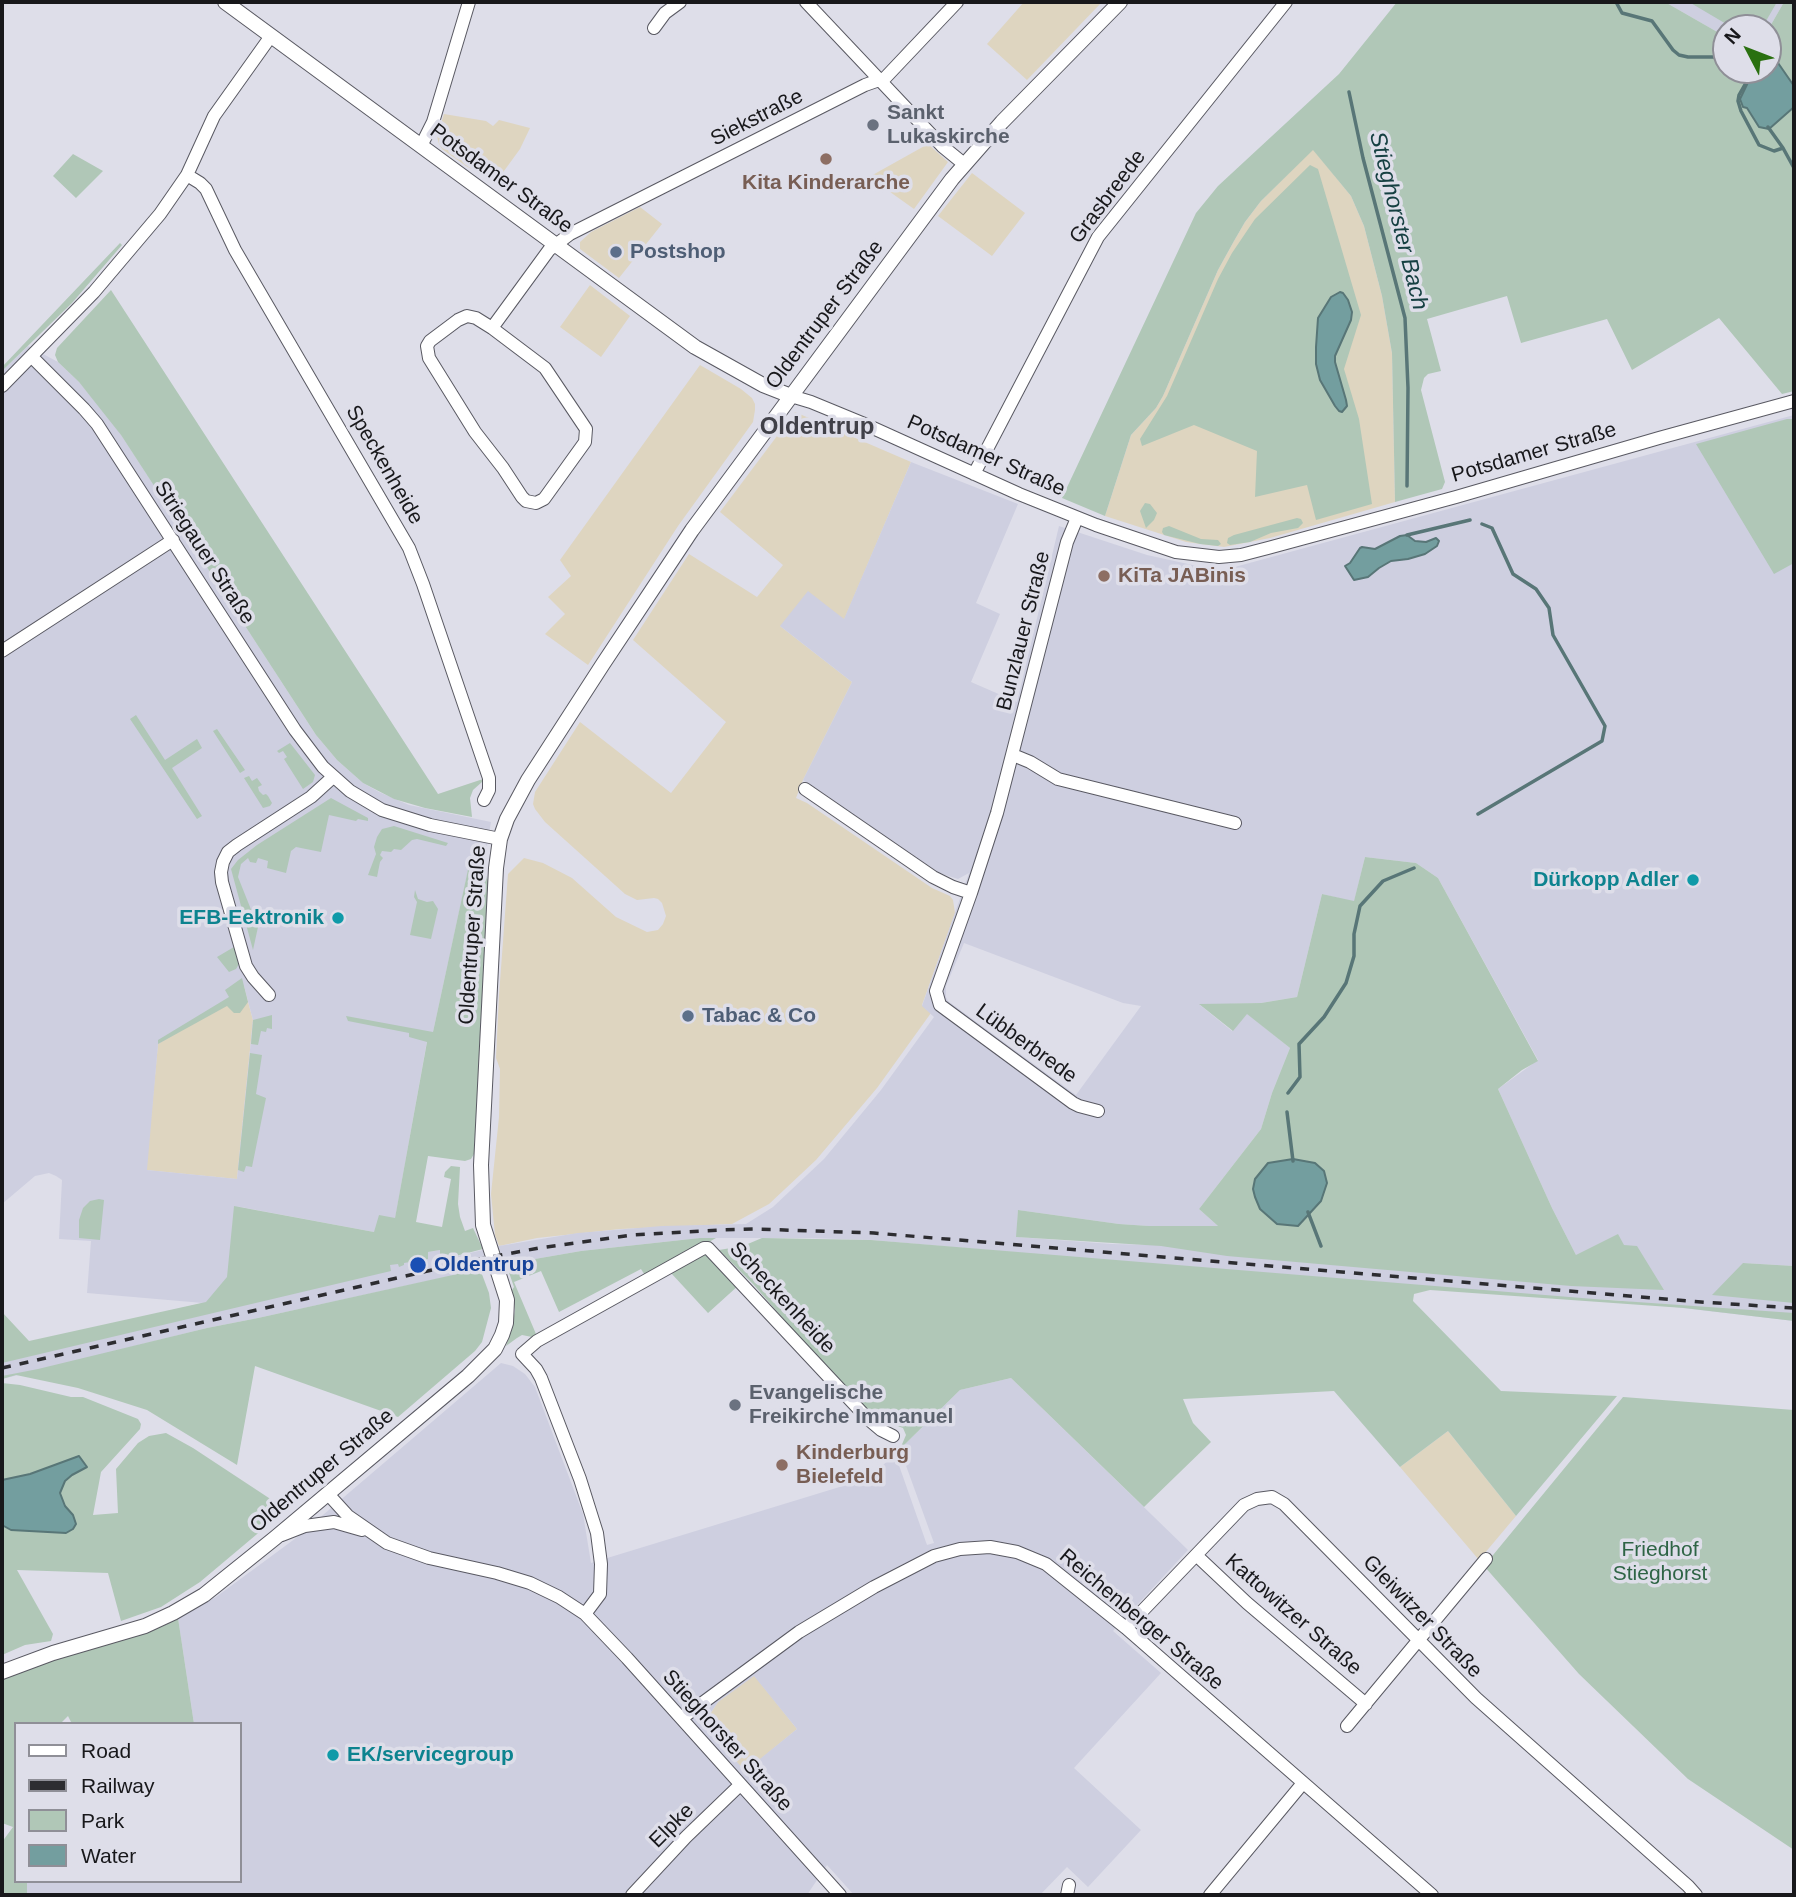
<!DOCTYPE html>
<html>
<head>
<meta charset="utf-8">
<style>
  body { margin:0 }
  #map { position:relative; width:1796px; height:1897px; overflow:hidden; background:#dedee9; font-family:Helvetica,sans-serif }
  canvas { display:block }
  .frame { position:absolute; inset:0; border:4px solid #18181b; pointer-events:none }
  .legend { position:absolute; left:14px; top:1722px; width:228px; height:161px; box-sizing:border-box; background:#dedee9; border:2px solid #8f8f97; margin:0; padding:9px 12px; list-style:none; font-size:21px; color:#18181b }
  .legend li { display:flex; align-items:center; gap:14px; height:35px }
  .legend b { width:35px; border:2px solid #8f8f97 }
  .north { position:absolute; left:1712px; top:14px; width:70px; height:70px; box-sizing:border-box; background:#dedee9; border:2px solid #8f8f97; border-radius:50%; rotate:312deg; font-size:19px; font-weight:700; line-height:28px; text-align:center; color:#18181b }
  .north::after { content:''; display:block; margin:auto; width:24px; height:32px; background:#2a7010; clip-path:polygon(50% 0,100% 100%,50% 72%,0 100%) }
</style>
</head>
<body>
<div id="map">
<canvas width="1796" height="1897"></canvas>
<div class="frame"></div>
<ul class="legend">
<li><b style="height:9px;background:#fff"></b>Road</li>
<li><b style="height:9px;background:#2d2d31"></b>Railway</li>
<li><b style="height:19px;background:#b0c7b7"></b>Park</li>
<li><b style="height:19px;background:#739e9f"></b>Water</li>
</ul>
<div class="north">N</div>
</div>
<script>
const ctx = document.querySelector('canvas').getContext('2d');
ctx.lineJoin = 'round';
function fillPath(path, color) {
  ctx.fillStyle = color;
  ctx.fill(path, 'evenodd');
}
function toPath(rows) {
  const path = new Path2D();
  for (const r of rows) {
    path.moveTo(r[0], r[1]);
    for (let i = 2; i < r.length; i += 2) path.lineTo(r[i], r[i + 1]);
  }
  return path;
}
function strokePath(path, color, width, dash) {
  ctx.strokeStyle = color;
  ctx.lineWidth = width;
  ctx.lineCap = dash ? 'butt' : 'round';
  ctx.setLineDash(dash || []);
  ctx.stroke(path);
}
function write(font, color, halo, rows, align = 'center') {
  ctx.font = font + ' Helvetica,sans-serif';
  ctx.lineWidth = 7;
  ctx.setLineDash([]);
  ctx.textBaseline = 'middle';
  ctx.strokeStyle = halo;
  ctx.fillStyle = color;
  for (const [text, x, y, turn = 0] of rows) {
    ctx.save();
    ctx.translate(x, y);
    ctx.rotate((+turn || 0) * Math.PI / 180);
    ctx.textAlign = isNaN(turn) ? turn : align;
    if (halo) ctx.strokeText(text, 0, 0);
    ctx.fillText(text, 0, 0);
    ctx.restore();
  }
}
fillPath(toPath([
  [1024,2,1102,2,1027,80,987,44],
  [444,114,486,121,493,126,499,120,530,128,520,149,496,182,466,166,442,149,439,144,437,136],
  [928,144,948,162,914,209,869,177],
  [1313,149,1351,196,1364,226,1382,296,1392,353,1395,502,1270,538,1224,547,1186,542,1105,516,1131,435,1156,408,1163,396,1218,270,1234,241,1245,222,1261,201],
  [972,173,1025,213,992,256,938,216],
  [640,207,662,224,619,278,580,249,580,242,591,232],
  [590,285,630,316,601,357,560,327],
  [700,365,741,389,752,398,755,404,755,410,753,422,678,526,588,665,545,634,565,614,548,597,571,576,560,560],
  [795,412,911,462,844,620,780,626,852,682,803,780,796,798,807,803,932,888,950,896,953,900,955,913,922,1005,931,1013,877,1088,816,1160,769,1204,732,1224,620,1229,537,1238,499,1246,495,1235,491,1194,499,1117,500,1069,496,1058,499,995,508,874,524,858,543,863,572,878,616,917,647,932,658,930,663,924,666,916,662,903,658,899,654,898,637,900,625,894,545,822,535,809,533,804,535,792,580,722,671,793,726,722,633,640,689,554,757,597,783,565,720,512],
  [242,980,253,1020,237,1179,146,1170,158,1044],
  [1448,1431,1516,1516,1479,1560,1400,1467],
  [754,1675,797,1729,745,1772,714,1736,709,1722,710,1714,718,1702]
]), '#ded5c0');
fillPath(toPath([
  [1665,2,1784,2,1768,30,1768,28,1726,28,1726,37],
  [28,346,58,362,79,382,112,421,316,735,337,760,363,783,379,792,409,805,491,822,484,864,481,858,472,852,433,1032,427,1041,395,1219,374,1232,235,1206,428,1252,440,1250,441,1260,499,1246,578,1233,662,1226,746,1224,773,1207,824,1159,881,1090,934,1017,922,1006,969,873,958,879,939,873,803,780,852,682,780,626,808,591,844,619,911,462,1018,504,976,603,1000,614,971,682,1017,702,1059,526,1147,555,1220,571,1794,415,1794,1266,1743,1263,1794,1293,1794,1321,1614,1300,1549,1298,871,1240,807,1238,700,1238,581,1251,506,1264,258,1318,207,1328,2,1379,2,1358,151,1315,203,1303,87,1293,91,1241,59,1239,62,1180,56,1176,49,1173,35,1176,2,1204,2,371],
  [1365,857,1416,863,1438,878,1538,1060,1498,1089,1552,1208,1576,1255,1112,1244,1017,1237,1018,1210,1119,1224,1149,1226,1218,1226,1199,1209,1261,1129,1272,1093,1290,1048,1247,1013,1232,1031,1200,1005,1261,1003,1297,997,1322,894,1354,902],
  [964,943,1123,1003,1141,1006,1076,1095,948,1001,946,997,946,986],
  [244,986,253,1020,237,1179,147,1170,158,1044,235,999],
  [501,1363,513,1366,525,1374,535,1387,583,1514,591,1563,869,1478,895,1454,927,1545,934,1543,900,1449,960,1390,1011,1378,1188,1550,1113,1631,1161,1673,1074,1768,1141,1830,1088,1887,1067,1867,1040,1895,854,1895,827,1865,807,1895,27,1895,27,1881,240,1881,240,1724,194,1724,178,1618,216,1597,296,1538],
  [754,1676,797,1729,745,1771,714,1736,709,1722,710,1714,718,1702]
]), '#cecfe0');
fillPath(toPath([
  [1397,2,1665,2,1726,37,1726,70,1754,70,1740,99,1759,127,1769,129,1794,107,1794,391,1782,394,1719,318,1632,370,1607,319,1521,343,1507,296,1427,319,1441,371,1428,374,1424,378,1421,390,1445,482,1442,489,1395,502,1392,353,1382,296,1364,226,1351,196,1313,150,1261,201,1245,222,1234,241,1218,270,1163,396,1156,408,1131,435,1105,516,1062,498,1196,213,1218,186,1339,74],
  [1689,2,1777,2,1762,28,1733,28],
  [1784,2,1794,2,1794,86,1776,60,1768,56,1768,30],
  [73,154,103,171,76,198,53,176],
  [1310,165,1318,169,1361,315,1344,369,1359,419,1372,504,1316,520,1307,485,1255,497,1257,451,1194,425,1142,446,1140,439,1167,396,1218,279,1232,253,1255,219],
  [120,243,122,245,72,303,2,371,2,367],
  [111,290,438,794,483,779,482,782,473,790,470,798,472,817,425,808,394,799,363,783,337,760,316,735,121,435,79,382,58,362,55,355,57,348],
  [1787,419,1794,419,1794,563,1774,574,1696,444],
  [1145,503,1150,504,1157,513,1154,520,1146,528,1140,511],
  [1297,518,1301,519,1303,523,1298,528,1271,533,1250,542,1230,545,1227,543,1228,538,1234,535],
  [1169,526,1201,539,1218,540,1221,544,1218,546,1200,544,1164,535,1162,532,1163,528],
  [136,715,165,760,197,739,202,748,172,768,202,816,197,819,130,719],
  [217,729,245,770,240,773,213,731],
  [290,743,315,775,313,782,303,789,284,759,287,757,283,751,279,753,277,751],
  [249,776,252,781,257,778,262,785,258,787,259,791,263,795,266,794,268,796,272,803,270,806,263,808,244,778],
  [331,798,368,818,368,821,358,819,356,821,329,815,321,852,296,847,291,851,286,873,267,868,268,861,258,858,256,863,250,862,248,858,241,864,238,877,258,927,253,950,231,869,238,860,257,845],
  [394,826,448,843,446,846,417,839,412,840,401,850,394,849,391,852,382,851,380,855,383,858,380,862,377,877,368,875,376,854,374,847,377,837,382,829],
  [472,851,477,853,481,858,488,882,474,1154,471,1159,465,1161,428,1156,416,1222,442,1227,451,1179,444,1177,445,1172,451,1166,460,1167,458,1204,460,1217,465,1231,473,1228,483,1249,440,1260,440,1250,428,1252,428,1259,404,1263,404,1265,399,1267,398,1264,390,1265,391,1271,2,1363,2,1312,29,1341,206,1302,227,1277,234,1206,374,1232,379,1215,395,1218,427,1042,409,1037,409,1033,348,1021,346,1016,433,1032],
  [1365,857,1416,863,1438,878,1538,1061,1522,1070,1498,1089,1552,1208,1576,1255,1618,1234,1624,1245,1637,1246,1664,1290,1571,1286,1227,1256,1161,1246,1016,1237,1018,1210,1119,1224,1149,1226,1218,1226,1199,1209,1261,1129,1272,1093,1290,1048,1247,1014,1233,1031,1199,1004,1261,1003,1297,997,1322,894,1354,901],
  [415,890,418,899,427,902,433,901,438,909,431,939,410,935,417,902,414,897],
  [234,947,239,964,236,969,229,972,217,957],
  [242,978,248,1002,240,1013,234,1013,227,1006,158,1044,158,1040,229,997,225,990],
  [272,1015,272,1029,267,1028,266,1032,261,1031,258,1045,251,1044,253,1020],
  [250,1053,262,1055,256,1094,266,1098,252,1167,246,1166,244,1172,238,1170],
  [99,1199,104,1200,100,1240,79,1238,79,1220,83,1208,90,1201],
  [700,1238,716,1238,646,1277,641,1269,559,1312,541,1271,514,1282,536,1334,532,1337,522,1335,517,1338,506,1346,512,1328,515,1310,512,1290,514,1287,506,1264,581,1251],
  [762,1238,871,1240,1594,1299,1794,1313,1794,1321,1684,1308,1430,1290,1414,1294,1413,1301,1501,1391,1617,1396,1516,1516,1448,1431,1400,1467,1334,1391,1183,1399,1193,1423,1211,1442,1144,1507,1011,1378,960,1390,900,1449,906,1435,903,1428,880,1420,867,1410,819,1360,753,1284,719,1250,743,1246],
  [706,1253,739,1285,708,1313,671,1273],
  [1743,1263,1794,1266,1794,1303,1712,1295],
  [480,1269,489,1293,491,1308,482,1342,475,1351,398,1417,255,1366,237,1465,147,1410,78,1388,16,1375,2,1379,2,1376,38,1369,207,1328,258,1318],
  [2,1383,20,1385,71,1397,83,1397,138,1419,141,1424,140,1429,101,1472,93,1515,118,1513,116,1469,138,1443,149,1436,166,1433,193,1448,275,1502,275,1513,269,1524,200,1582,161,1607,121,1621,108,1573,17,1570,53,1634,51,1641,25,1645,2,1655],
  [1623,1397,1794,1410,1794,1850,1688,1779,1579,1674,1484,1566],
  [178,1618,194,1724,72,1724,68,1716,60,1724,16,1724,16,1881,27,1881,27,1895,2,1895,2,1842,13,1827,2,1823,2,1680,41,1663,143,1633,163,1626]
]), '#b0c7b7');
const water = toPath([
  [1768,56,1776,60,1794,86,1794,107,1769,129,1759,127,1747,108,1743,107,1740,99,1754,70,1768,70,1768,56],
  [1340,292,1343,293,1348,300,1352,312,1351,320,1335,356,1335,362,1346,400,1347,406,1342,412,1339,411,1335,406,1320,380,1316,364,1316,347,1318,318,1331,297,1340,292],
  [1407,535,1415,541,1426,542,1436,538,1439,541,1437,546,1425,554,1408,559,1391,561,1379,568,1368,577,1354,580,1345,566,1350,563,1360,548,1362,547,1375,549,1400,536,1407,535],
  [1293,1159,1315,1163,1324,1171,1327,1183,1321,1201,1298,1226,1277,1224,1260,1209,1255,1197,1253,1189,1255,1179,1268,1163,1293,1159],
  [79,1456,87,1467,72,1475,65,1481,60,1493,65,1506,73,1515,76,1524,73,1529,66,1533,11,1530,2,1525,2,1480,30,1474,79,1456]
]);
fillPath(water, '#739e9f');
strokePath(water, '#587677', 2);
strokePath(toPath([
  [1616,2,1622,13,1652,21,1673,50,1679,55,1688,57,1726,57],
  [1751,74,1739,95,1738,101,1741,111,1759,145,1774,151,1783,148,1794,168],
  [1349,92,1363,158,1405,318,1408,388,1407,486],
  [1768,127,1783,148],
  [1407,535,1470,520],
  [1478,814,1602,741,1605,726,1553,635,1549,608,1536,589,1513,574,1492,528,1482,524],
  [1288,1093,1300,1077,1299,1044,1324,1017,1346,983,1354,956,1354,934,1360,906,1383,881,1414,868],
  [1287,1112,1293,1161],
  [1308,1212,1321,1246]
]), '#587677', 3.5);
const minor = toPath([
  [806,2,942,146,964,164],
  [654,28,665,13,680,2],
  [421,146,433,122,469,2],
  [187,175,200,183,206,189,235,250,409,548,423,584,489,778,489,790,484,800],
  [492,328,545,368,586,429,585,442,544,499,536,503,526,501,522,497,503,468,475,432,429,358,427,346,430,341,458,320,467,316,476,318,492,328,549,250,570,234,865,85,885,78,957,2],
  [32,357,84,409,97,424,295,730,323,767,350,791,382,810,430,825,500,839],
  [2,386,94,292,160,214,187,175,214,116,271,36],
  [791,396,811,402,862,423,1019,494,1096,525,1176,552,1219,557,1241,555,1268,548,1456,497,1659,438,1794,401],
  [974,474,1098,237,1286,2],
  [1077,518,1067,542,997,813,971,893,936,991,940,1005,1073,1103,1079,1106,1098,1111],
  [2,651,173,540],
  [1013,755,1030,762,1058,779,1235,823],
  [805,789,933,877,953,887,971,893],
  [269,995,253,977,246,966,222,882,221,872,223,862,228,852,237,845,311,797,333,777],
  [328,1494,348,1516,387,1543,429,1558,497,1573,530,1583,559,1597,585,1614,627,1658,840,1895],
  [282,1535,305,1526,334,1522,362,1530],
  [1196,1555,1247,1603,1366,1704],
  [585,1614,600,1594,601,1564,597,1533,580,1479,541,1378,536,1369,522,1354,537,1341,704,1248,708,1248,868,1419,881,1430,893,1436],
  [1126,1628,1244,1505,1257,1499,1272,1497,1284,1504,1476,1698,1688,1886,1696,1895],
  [682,1718,799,1632,874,1587,934,1556,960,1549,990,1547,1017,1552,1046,1564,1126,1628,1432,1895],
  [1347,1726,1486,1559],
  [632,1895,686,1837,740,1785],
  [1067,1895,1069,1885],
  [1210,1895,1303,1783]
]);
const tertiary = toPath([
  [225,2,695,347,763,385,791,396],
  [2,1672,53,1653,145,1626,173,1613,204,1595,275,1538,468,1376,495,1349,502,1335,506,1323,507,1300,483,1225,481,1165,496,868,500,839,507,819,528,780,603,664,692,530,952,179,1002,122,1120,2]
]);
strokePath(minor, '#595962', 14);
strokePath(tertiary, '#595962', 16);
strokePath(minor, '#fff', 12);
strokePath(tertiary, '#fff', 14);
strokePath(toPath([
  [2,1368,480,1259,539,1248,633,1235,721,1230,755,1229,874,1233,1701,1302,1794,1308]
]), '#2d2d31', 3.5, [9, 9]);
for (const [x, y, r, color] of [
  [873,125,7,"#6b7280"],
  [826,159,7,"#8d6e63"],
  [616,252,7,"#5c6f8a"],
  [1104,576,7,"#8d6e63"],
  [1693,880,7,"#0f9aa8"],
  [338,918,7,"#0f9aa8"],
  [688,1016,7,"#5c6f8a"],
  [418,1265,9,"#1a4fb4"],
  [735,1405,7,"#6b7280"],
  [782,1465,7,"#8d6e63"],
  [333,1755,7,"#0f9aa8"]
]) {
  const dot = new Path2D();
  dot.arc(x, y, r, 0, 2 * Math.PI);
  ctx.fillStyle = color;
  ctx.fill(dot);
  strokePath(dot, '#dedee9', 2.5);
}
write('bold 21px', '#5b616d', '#dedee9', [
  ["Sankt",887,113],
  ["Lukaskirche",887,137],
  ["Evangelische",749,1393],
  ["Freikirche Immanuel",749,1417]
], 'left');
write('21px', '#18181b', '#dedee9', [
  ["Siekstraße",757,118,-27],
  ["Potsdamer Straße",501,179,36],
  ["Grasbreede",1108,197,-53],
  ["Oldentruper Straße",825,315,-53],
  ["Potsdamer Straße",1534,453,-16],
  ["Potsdamer Straße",986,456,24],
  ["Speckenheide",384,465,60],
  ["Striegauer Straße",204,553,57],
  ["Bunzlauer Straße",1024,631,-76],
  ["Oldentruper Straße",473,935,-86],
  ["Lübberbrede",1026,1044,36],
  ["Scheckenheide",782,1298,47],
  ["Oldentruper Straße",322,1471,-40],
  ["Kattowitzer Straße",1293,1615,41],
  ["Gleiwitzer Straße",1422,1617,46],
  ["Reichenberger Straße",1141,1620,40],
  ["Stieghorster Straße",727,1741,48],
  ["Elpke",672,1826,-45]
]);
write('bold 21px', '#785e54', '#dedee9', [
  ["Kita Kinderarche",826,183,"center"],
  ["KiTa JABinis",1118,576],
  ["Kinderburg",796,1453],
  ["Bielefeld",796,1477]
], 'left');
write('bold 21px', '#4e5e75', '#dedee9', [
  ["Postshop",630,252],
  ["Tabac & Co",702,1016]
], 'left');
write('bold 21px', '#0d838f', '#dedee9', [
  ["Dürkopp Adler",1679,880],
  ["EFB-Eektronik",324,918],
  ["EK/servicegroup",347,1755,"left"]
], 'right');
write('bold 21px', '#164399', '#dedee9', [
  ["Oldentrup",434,1265]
], 'left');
write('21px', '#2e6445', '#dedee9', [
  ["Friedhof",1660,1550],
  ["Stieghorst",1660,1574]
]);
write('italic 23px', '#164042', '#dedee9', [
  ["Stieghorster Bach",1398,221,76]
]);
write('bold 24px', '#404048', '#dedee9', [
  ["Oldentrup",817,427]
]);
</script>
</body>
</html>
